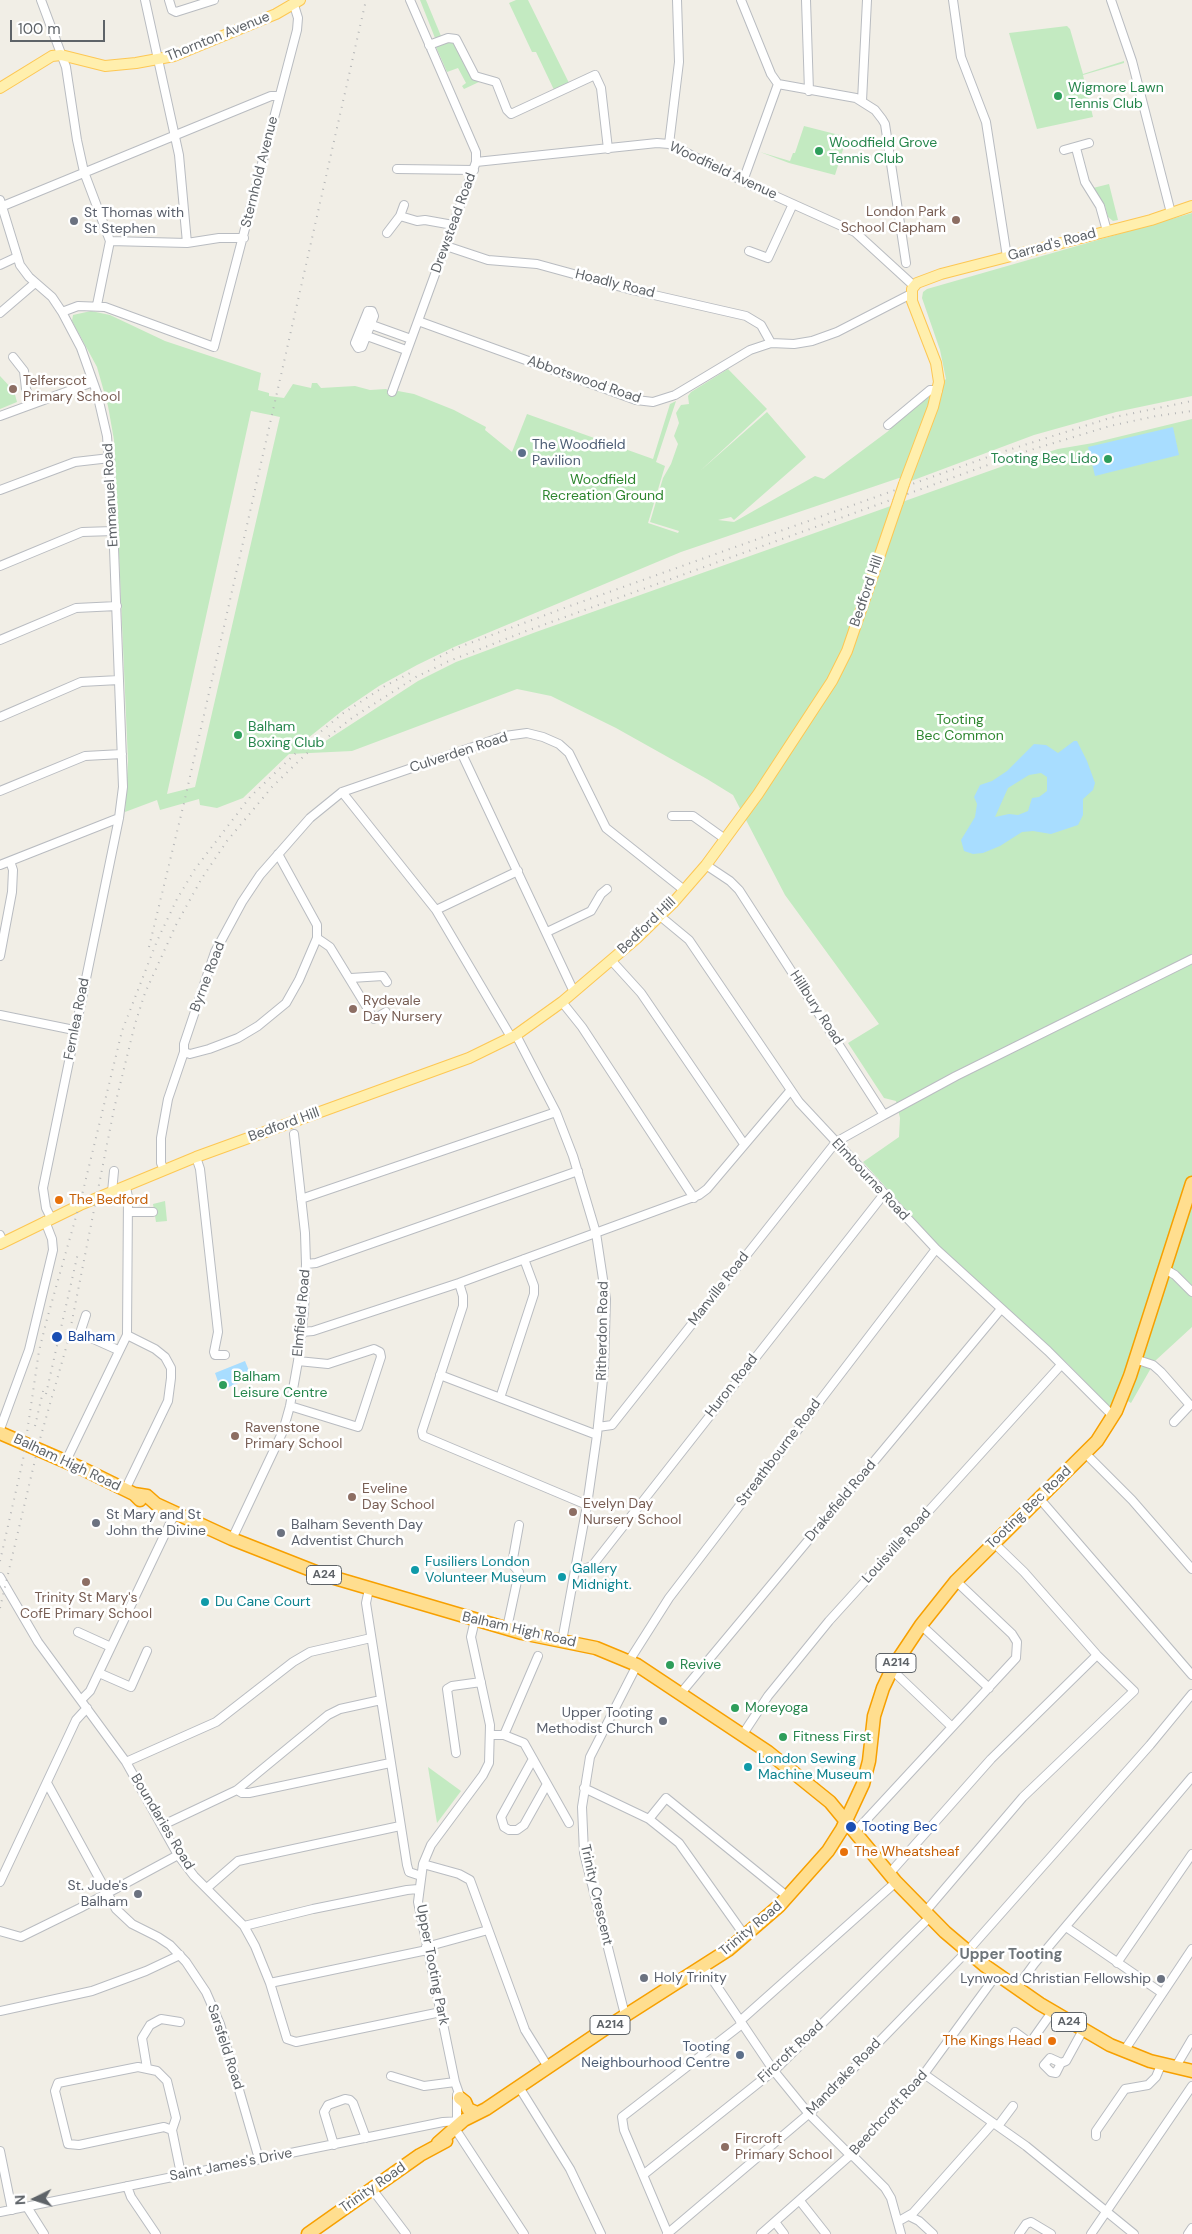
<!DOCTYPE html>
<html>
<head>
<meta charset="utf-8">
<style>
  body { margin:0 }
  #map { position:relative; width:1192px; height:2234px; overflow:hidden; background:#f1eee6; font-family:"DM Sans",sans-serif }
  canvas { display:block }
  .north { position:absolute; left:10px; top:2174px; width:50px; height:50px; -webkit-text-stroke:4px #fff; paint-order:stroke; rotate:266deg; font-size:14px; font-weight:700; line-height:20px; text-align:center; color:#5e6368 }
  .north::after { content:''; display:block; margin:auto; width:18px; height:22px; background:#5e6368; clip-path:polygon(50% 0,100% 100%,50% 72%,0 100%) }
  .scale { position:absolute; left:10px; top:20px; width:95px; height:22px; box-sizing:border-box; border:2px solid #5e6368; border-top:0; padding-left:6px; font-size:15px; line-height:18px; white-space:nowrap; color:#5e6368; -webkit-text-stroke:4px #fff; paint-order:stroke }
</style>
</head>
<body>
<div id="map">
<canvas width="1192" height="2234"></canvas>
<div class="north">N</div>
<div class="scale">100 m</div>
</div>
<script>
const ctx = document.querySelector('canvas').getContext('2d');
ctx.lineJoin = 'round';
function fillPath(path, color) {
  ctx.fillStyle = color;
  ctx.fill(path, 'evenodd');
}
function toPath(rows) {
  const path = new Path2D();
  for (const r of rows) {
    path.moveTo(r[0], r[1]);
    for (let i = 2; i < r.length; i += 2) path.lineTo(r[i], r[i + 1]);
  }
  return path;
}
function strokePath(path, color, width, dash) {
  ctx.strokeStyle = color;
  ctx.lineWidth = width;
  ctx.lineCap = dash ? 'butt' : 'round';
  ctx.setLineDash(dash || []);
  ctx.stroke(path);
}
function write(font, color, halo, rows, align = 'center') {
  ctx.font = font + ' "DM Sans",sans-serif';
  ctx.lineWidth = 5;
  ctx.setLineDash([]);
  ctx.textBaseline = 'middle';
  ctx.strokeStyle = halo;
  ctx.fillStyle = color;
  for (const [text, x, y, turn = 0] of rows) {
    ctx.save();
    ctx.translate(x, y);
    ctx.rotate((+turn || 0) * Math.PI / 180);
    ctx.textAlign = isNaN(turn) ? turn : align;
    if (halo) ctx.strokeText(text, 0, 0);
    ctx.fillText(text, 0, 0);
    ctx.restore();
  }
}
fillPath(toPath([
  [420,0,426,0,441,36,435,38],
  [516,0,528,0,570,85,555,92,536,52,532,52,509,3],
  [1067,26,1070,29,1083,74,1124,61,1124,63,1083,75,1093,117,1037,129,1009,33],
  [450,41,459,48,471,77,479,82,464,89,462,86,466,83,458,68,447,72,436,47],
  [804,126,847,137,835,175,789,163,760,152,790,161,793,153,795,153],
  [1109,184,1118,220,1113,221,1108,217,1105,206,1093,188],
  [1192,213,1192,396,1116,412,1034,435,911,481,899,478,681,552,454,647,417,665,379,686,342,711,303,742,324,742,418,681,456,662,536,632,1009,464,1058,449,1093,443,1192,419,1192,1327,1155,1361,1131,1403,1117,1394,1112,1409,1068,1364,939,1246,863,1162,899,1137,900,1118,896,1101,884,1098,848,1043,879,1024,785,895,733,795,707,779,616,728,551,696,517,689,352,751,289,754,243,798,217,808,200,805,199,799,160,810,157,800,125,812,128,761,114,440,108,406,97,367,72,321,73,315,91,311,110,315,165,341,261,373,258,390,269,393,269,396,284,398,293,384,311,388,312,383,317,383,321,388,355,386,370,390,386,389,392,392,398,391,414,394,454,410,486,427,485,430,512,452,527,414,653,459,670,404,676,401,656,462,665,466,648,523,678,533,679,531,650,522,663,478,671,464,678,444,674,436,679,423,676,413,681,405,689,404,688,396,691,392,728,369,767,409,700,471,767,412,806,457,734,520,731,517,718,520,734,522,815,476,824,479,887,432,946,379,940,350,922,298,923,292,927,289],
  [251,411,280,417,195,787,167,794],
  [0,376,14,391,17,402,0,409],
  [165,1201,167,1221,156,1222,153,1204],
  [428,1767,461,1791,437,1823]
]), '#c3eac1');
fillPath(toPath([
  [1173,427,1179,455,1095,476,1088,447],
  [1074,741,1077,741,1087,761,1095,783,1093,790,1083,799,1083,815,1078,825,1051,834,1033,831,1022,832,1000,846,983,853,973,854,964,851,961,840,975,817,977,804,974,797,980,785,992,781,1007,771,1034,744,1046,745,1058,753],
  [1041,773,1047,777,1047,791,1039,797,1032,798,1028,811,1018,815,1009,814,995,817,1008,788,1029,775],
  [245,1361,252,1378,221,1390,215,1373]
]), '#a8ddff');
const minor = toPath([
  [41,0,66,67,77,140,84,172,110,241,97,305],
  [145,0,179,155,187,243],
  [169,0,172,10,176,12,214,0],
  [741,0,771,74,778,84,856,98,875,110,882,119,885,124,906,263],
  [806,0,809,91],
  [953,0,961,57,986,122,1007,257],
  [1111,0,1132,61,1171,213],
  [429,45,448,38,456,39,473,72,475,76,496,82,507,110,511,114,595,75,601,88,608,149],
  [862,101,867,0],
  [669,144,679,62,677,0],
  [1076,148,1085,182,1100,206,1107,231],
  [1064,150,1089,143],
  [476,162,657,143,669,144,753,186,855,232,914,286],
  [397,169,474,170],
  [743,181,778,84],
  [0,200,20,265,29,277,52,297,62,312,81,348,97,393,107,436,113,522,123,787,119,818,43,1188,46,1208,51,1218],
  [3,206,271,96,279,96],
  [400,216,404,205],
  [387,233,400,216,417,221,425,220,453,225],
  [110,241,187,243,219,238,244,238],
  [446,246,488,260,537,264,632,290,746,316,761,325,771,343],
  [749,251,768,258,793,204],
  [0,265,17,257],
  [368,311,372,311,374,316,362,347,358,348,355,343,368,311],
  [62,312,78,306,105,307,214,347,297,30,298,18,294,5],
  [0,313,35,283],
  [418,321,636,400,653,402,675,395,750,350,771,343,794,344,812,341,837,332,911,294],
  [372,325,411,339],
  [367,336,406,350],
  [13,357,24,371,26,389,32,404],
  [392,392,476,162,476,152,410,0],
  [0,416,93,382],
  [888,425,930,390,938,390],
  [0,490,75,462,110,458],
  [0,566,82,532,114,531],
  [0,640,76,608,117,606],
  [0,717,81,682,119,680],
  [461,752,574,992],
  [0,791,85,756,122,754],
  [342,792,436,910,511,1037],
  [672,816,693,816,725,839],
  [0,865,119,818],
  [436,910,518,871],
  [660,916,689,940,799,1102,936,1249,1048,1351,1113,1416],
  [547,932,591,911,601,894,607,889],
  [317,938,330,947,374,1019,386,1012],
  [0,956,12,892,13,870,10,861],
  [611,960,641,993,744,1144],
  [351,978,383,976,387,982],
  [562,1002,582,1027,694,1198],
  [0,1015,74,1030],
  [516,1035,556,1112,573,1156,596,1233,606,1299,604,1369,597,1435,587,1505,562,1641],
  [184,1052,190,1054,209,1049,238,1038,258,1026,286,1003,299,980,317,938,317,925,278,854],
  [884,1115,956,1076,1192,959],
  [196,1157,200,1169,218,1332,214,1352,215,1355,225,1355],
  [164,1170,161,1163,161,1138,168,1099,184,1052,184,1044,215,952,242,902,260,875,310,818,342,792,505,736,527,733,543,737,559,744,569,753,606,828,684,890],
  [112,1192,114,1171],
  [301,1199,556,1112],
  [128,1212,153,1212],
  [0,1235,3,1242],
  [306,1264,316,1263,578,1171],
  [1165,1269,1175,1275,1192,1292],
  [459,1283,463,1296,463,1306,422,1431,423,1436,587,1505],
  [86,1315,80,1333,118,1350],
  [302,1332,313,1331,459,1283,699,1195,707,1189,790,1091],
  [1135,1359,1153,1365,1161,1372,1190,1405,1174,1422],
  [440,1375,597,1435],
  [500,1398,534,1294,534,1286,524,1259],
  [290,1406,358,1427,381,1357,380,1352,374,1349,328,1364,298,1361],
  [598,1427,612,1425,836,1142,884,1115,739,890,730,881,706,865],
  [0,1429,29,1350,53,1250,52,1239,45,1221],
  [1085,1453,1132,1500,1192,1569],
  [66,1461,127,1335,128,1197,126,1187],
  [125,1490,168,1401,171,1378,171,1368,165,1357,155,1349,127,1335],
  [1040,1499,1192,1675],
  [232,1539,283,1431,290,1406,298,1361,304,1311,306,1264,305,1233,294,1134],
  [576,1569,584,1569,592,1566,884,1194],
  [0,1577,38,1642,126,1762,178,1855,194,1876,244,1926,255,1946,270,1983,287,2039,296,2042,441,2012],
  [369,1589,366,1603,407,1865,409,1872,421,1876],
  [921,1625,989,1688],
  [507,1628,519,1572,512,1564,519,1525],
  [78,1632,111,1647],
  [629,1661,669,1598,936,1249],
  [891,1669,952,1727],
  [99,1673,131,1687,147,1651],
  [681,1693,1001,1309],
  [81,1700,90,1691,175,1513],
  [743,1734,768,1696,829,1621,1061,1365],
  [491,1735,504,1735,524,1743,569,1823],
  [504,1735,538,1656],
  [456,1753,447,1689,452,1686,481,1682],
  [533,1759,501,1817,504,1827,509,1830,517,1830,524,1825,547,1784],
  [126,1762,216,1722,293,1662,310,1652,371,1638],
  [47,1783,116,1909,132,1924,158,1937,170,1945,186,1962,206,1992,220,2024,259,2159],
  [584,1788,649,1819,679,1843,745,1936],
  [237,1790,242,1793,249,1793,390,1763],
  [649,1819,666,1798,788,1897],
  [163,1825,237,1790,328,1715,340,1709,381,1700],
  [855,1832,1016,1658,1017,1642,1012,1634,956,1581],
  [423,1864,459,1874,470,1880,525,2030,548,2067],
  [889,1874,991,1759,1097,1655],
  [0,1882,76,1720,87,1708],
  [207,1888,238,1861,400,1826],
  [925,1912,1023,1797,1134,1691,1097,1655,1024,1572,994,1543],
  [244,1926,313,1909,407,1890,418,1889],
  [1066,1927,1162,1993],
  [0,1931,21,1937,80,1908,178,1855],
  [426,1947,488,1930],
  [1117,1963,1192,1854],
  [704,1967,774,2071,809,2114,851,2156],
  [270,1983,427,1950],
  [1016,1989,1034,1964,1192,1777],
  [0,2011,92,1991,146,1971,180,1955],
  [625,2015,584,1853,582,1807,590,1757,637,1665],
  [740,2021,896,1882],
  [1015,2032,1030,2043,1052,2012],
  [1124,2051,1192,1949],
  [1061,2063,1050,2058,1044,2065,1051,2072,1056,2073,1061,2063,1066,2061,1083,2030],
  [138,2067,157,2071,167,2081,176,2118,172,2130,164,2127,79,2145,68,2144,55,2091,58,2083,138,2067],
  [147,2068,142,2038,150,2025,161,2019,180,2022],
  [1175,2068,1192,2039],
  [924,2074,1026,2146,1134,2234],
  [391,2076,424,2086,455,2082],
  [519,2087,570,2169,601,2234],
  [457,2095,457,2120],
  [462,2102,455,2082,418,1902,423,1864,431,1845,483,1775,489,1763,490,1725,471,1637,475,1620],
  [998,2126,1013,2106],
  [454,2127,524,2234],
  [172,2130,181,2174],
  [1096,2136,1096,2131,1125,2089,1148,2085,1156,2077,1161,2065],
  [334,2145,324,2112,328,2105,345,2099,350,2100,353,2103,366,2138],
  [0,2151,12,2210],
  [852,2155,885,2188,891,2198,901,2234],
  [643,2175,777,2068,930,1917],
  [127,2186,131,2197,156,2234],
  [372,2189,406,2234],
  [800,2201,826,2234],
  [27,2207,44,2234],
  [0,2212,443,2122,462,2121],
  [909,2216,919,2221,933,2234],
  [899,2221,913,2213,993,2123],
  [775,2222,784,2234],
  [667,2234,812,2111,972,1946,1150,1745,1192,1694],
  [668,2234,624,2130,622,2117,742,2024],
  [761,2234,855,2151,924,2074,997,1974],
  [1019,2234,1026,2224,1031,2222,1051,2234],
  [1091,2234,1192,2086],
  [1188,2234,1192,2228]
]);
const major = toPath([
  [0,88,52,56,61,55,105,66,136,63,174,56,276,14,300,0],
  [904,484,933,407,939,382,936,363,912,301,912,289,917,283,941,274,1151,220,1192,206],
  [0,1244,80,1205,196,1157,469,1058,516,1035,562,1002,637,938,673,903,706,865,758,794,832,681,847,651,898,502]
]);
const highway = toPath([
  [0,1433,83,1469,134,1494,140,1500],
  [134,1494,147,1496,156,1504,232,1539,321,1574,522,1633,596,1648,637,1665,768,1752,830,1802,896,1882,945,1932,984,1965,1040,2004,1110,2045,1150,2061,1192,2071],
  [460,2098,465,2102,468,2109,477,2113],
  [438,2143,464,2120,486,2109,612,2024,728,1950,779,1906,828,1851,842,1829,863,1784,869,1761,874,1716,883,1688,893,1667,921,1625,956,1581,1097,1441,1116,1411,1130,1376,1192,1183],
  [308,2234,420,2155,446,2141]
]);
strokePath(minor, '#b9bcc1', 10);
strokePath(major, '#fdc753', 12);
strokePath(highway, '#f7a000', 15);
strokePath(minor, '#fff', 8);
strokePath(major, '#ffefad', 10);
strokePath(highway, '#ffde8f', 12);
strokePath(toPath([
  [434,660,454,649,567,607,1002,452,1110,418,1192,401],
  [149,947,184,803,366,0],
  [46,1394,78,1253],
  [35,1426,44,1387],
  [0,1561,23,1460,39,1351,47,1319,81,1199,122,1031,157,941,177,899,195,869,250,797,300,749,342,714,385,686,414,671],
  [0,1608,40,1439,68,1341,114,1109,135,1024,145,993,176,925,202,878,227,841,272,787,306,754,352,718,416,677,449,661,529,630,1024,452,1110,426,1156,416,1192,411]
]), '#b5b6b7', 2, [1, 6]);
const majorBridge = toPath([
  [898,502,904,484]
]);
strokePath(majorBridge, '#fdc753', 12, []);
strokePath(majorBridge, '#ffefad', 10);
for (const [x, y, r, color] of [
  [1058,96,5,"#2e9e5b"],
  [819,151,5,"#2e9e5b"],
  [956,220,5,"#8d6e63"],
  [74,221,5,"#6b7280"],
  [13,389,5,"#8d6e63"],
  [522,453,5,"#5c6f8a"],
  [1108,459,5,"#2e9e5b"],
  [238,735,5,"#2e9e5b"],
  [353,1009,5,"#8d6e63"],
  [59,1200,5,"#e8710a"],
  [57,1337,6,"#1a4fb4"],
  [223,1385,5,"#2e9e5b"],
  [235,1436,5,"#8d6e63"],
  [352,1497,5,"#8d6e63"],
  [573,1512,5,"#8d6e63"],
  [96,1523,5,"#6b7280"],
  [281,1533,5,"#6b7280"],
  [415,1570,5,"#0f9aa8"],
  [562,1577,5,"#0f9aa8"],
  [86,1582,5,"#8d6e63"],
  [205,1602,5,"#0f9aa8"],
  [670,1665,5,"#2e9e5b"],
  [735,1708,5,"#2e9e5b"],
  [663,1721,5,"#6b7280"],
  [783,1737,5,"#2e9e5b"],
  [748,1767,5,"#0f9aa8"],
  [851,1827,6,"#1a4fb4"],
  [844,1852,5,"#e8710a"],
  [138,1894,5,"#6b7280"],
  [644,1978,5,"#6b7280"],
  [1161,1979,5,"#6b7280"],
  [1052,2041,5,"#e8710a"],
  [740,2055,5,"#5c6f8a"],
  [725,2147,5,"#8d6e63"]
]) {
  const dot = new Path2D();
  dot.arc(x, y, r, 0, 2 * Math.PI);
  ctx.fillStyle = color;
  ctx.fill(dot);
  strokePath(dot, '#fff', 2);
}
for (const [x, y, w] of [
  [324,1575,35],
  [896,1663,40],
  [1069,2022,35],
  [610,2025,40]
]) {
  const box = new Path2D();
  box.roundRect(x - w / 2, y - 9.5, w, 19, 4);
  ctx.fillStyle = '#fff';
  ctx.fill(box);
  strokePath(box, '#5e6368', 1);
}
write('bold 12px', '#5e6368', null, [
  ["A24",324,1575],
  ["A214",896,1663],
  ["A24",1069,2022],
  ["A214",610,2025]
]);
write('14px', '#5e6368', '#fff', [
  ["Thornton Avenue",218,37,-22],
  ["Woodfield Avenue",723,171,25],
  ["Sternhold Avenue",260,172,-76],
  ["Drewstead Road",454,223,-70],
  ["Garrad's Road",1052,245,-15],
  ["Hoadly Road",615,284,14],
  ["Abbotswood Road",584,380,19],
  ["Emmanuel Road",111,495,-93],
  ["Bedford Hill",867,591,-71],
  ["Culverden Road",459,753,-18],
  ["Bedford Hill",647,926,-44],
  ["Byrne Road",208,977,-69],
  ["Hillbury Road",816,1008,57],
  ["Fernlea Road",77,1019,-79],
  ["Bedford Hill",284,1125,-20],
  ["Elmbourne Road",870,1180,47],
  ["Manville Road",719,1289,-52],
  ["Elmfield Road",302,1313,-85],
  ["Ritherdon Road",603,1331,-89],
  ["Huron Road",732,1386,-52],
  ["Streathbourne Road",779,1453,-53],
  ["Balham High Road",67,1463,25],
  ["Drakefield Road",841,1501,-50],
  ["Tooting Bec Road",1029,1508,-44],
  ["Louisville Road",897,1546,-48],
  ["Balham High Road",519,1630,13],
  ["Boundaries Road",162,1822,59],
  ["Trinity Crescent",596,1895,77],
  ["Trinity Road",751,1929,-40],
  ["Upper Tooting Park",432,1965,79],
  ["Sarsfeld Road",225,2047,72],
  ["Fircroft Road",791,2052,-43],
  ["Mandrake Road",844,2077,-46],
  ["Beechcroft Road",889,2113,-48],
  ["Saint James's Drive",231,2165,-11],
  ["Trinity Road",373,2188,-35]
]);
write('14px', '#27864d', '#fff', [
  ["Wigmore Lawn",1068,88],
  ["Tennis Club",1068,104],
  ["Woodfield Grove",829,143],
  ["Tennis Club",829,159],
  ["Tooting Bec Lido",1098,459,"right"],
  ["Balham",248,727],
  ["Boxing Club",248,743],
  ["Balham",233,1377],
  ["Leisure Centre",233,1393],
  ["Revive",680,1665],
  ["Moreyoga",745,1708],
  ["Fitness First",793,1737]
], 'left');
write('14px', '#785e54', '#fff', [
  ["London Park",946,212,"right"],
  ["School Clapham",946,228,"right"],
  ["Telferscot",23,381],
  ["Primary School",23,397],
  ["Rydevale",363,1001],
  ["Day Nursery",363,1017],
  ["Ravenstone",245,1428],
  ["Primary School",245,1444],
  ["Eveline",362,1489],
  ["Day School",362,1505],
  ["Evelyn Day",583,1504],
  ["Nursery School",583,1520],
  ["Trinity St Mary's",86,1598,"center"],
  ["CofE Primary School",86,1614,"center"],
  ["Fircroft",735,2139],
  ["Primary School",735,2155]
], 'left');
write('14px', '#5b616d', '#fff', [
  ["St Thomas with",84,213],
  ["St Stephen",84,229],
  ["St Mary and St",106,1515],
  ["John the Divine",106,1531],
  ["Balham Seventh Day",291,1525],
  ["Adventist Church",291,1541],
  ["Upper Tooting",653,1713,"right"],
  ["Methodist Church",653,1729,"right"],
  ["St. Jude's",128,1886,"right"],
  ["Balham",128,1902,"right"],
  ["Holy Trinity",654,1978],
  ["Lynwood Christian Fellowship",1151,1979,"right"]
], 'left');
write('14px', '#4e5e75', '#fff', [
  ["The Woodfield",532,445],
  ["Pavilion",532,461],
  ["Tooting",730,2047,"right"],
  ["Neighbourhood Centre",730,2063,"right"]
], 'left');
write('14px', '#2e862f', '#fff', [
  ["Woodfield",603,480],
  ["Recreation Ground",603,496],
  ["Tooting",960,720],
  ["Bec Common",960,736]
]);
write('14px', '#c56008', '#fff', [
  ["The Bedford",69,1200],
  ["The Wheatsheaf",854,1852],
  ["The Kings Head",1042,2041,"right"]
], 'left');
write('14px', '#164399', '#fff', [
  ["Balham",68,1337],
  ["Tooting Bec",862,1827]
], 'left');
write('14px', '#0d838f', '#fff', [
  ["Fusiliers London",425,1562],
  ["Volunteer Museum",425,1578],
  ["Gallery",572,1569],
  ["Midnight.",572,1585],
  ["Du Cane Court",215,1602],
  ["London Sewing",758,1759],
  ["Machine Museum",758,1775]
], 'left');
write('bold 15px', '#6e757a', '#fff', [
  ["Upper Tooting",1011,1955]
]);
</script>
</body>
</html>
